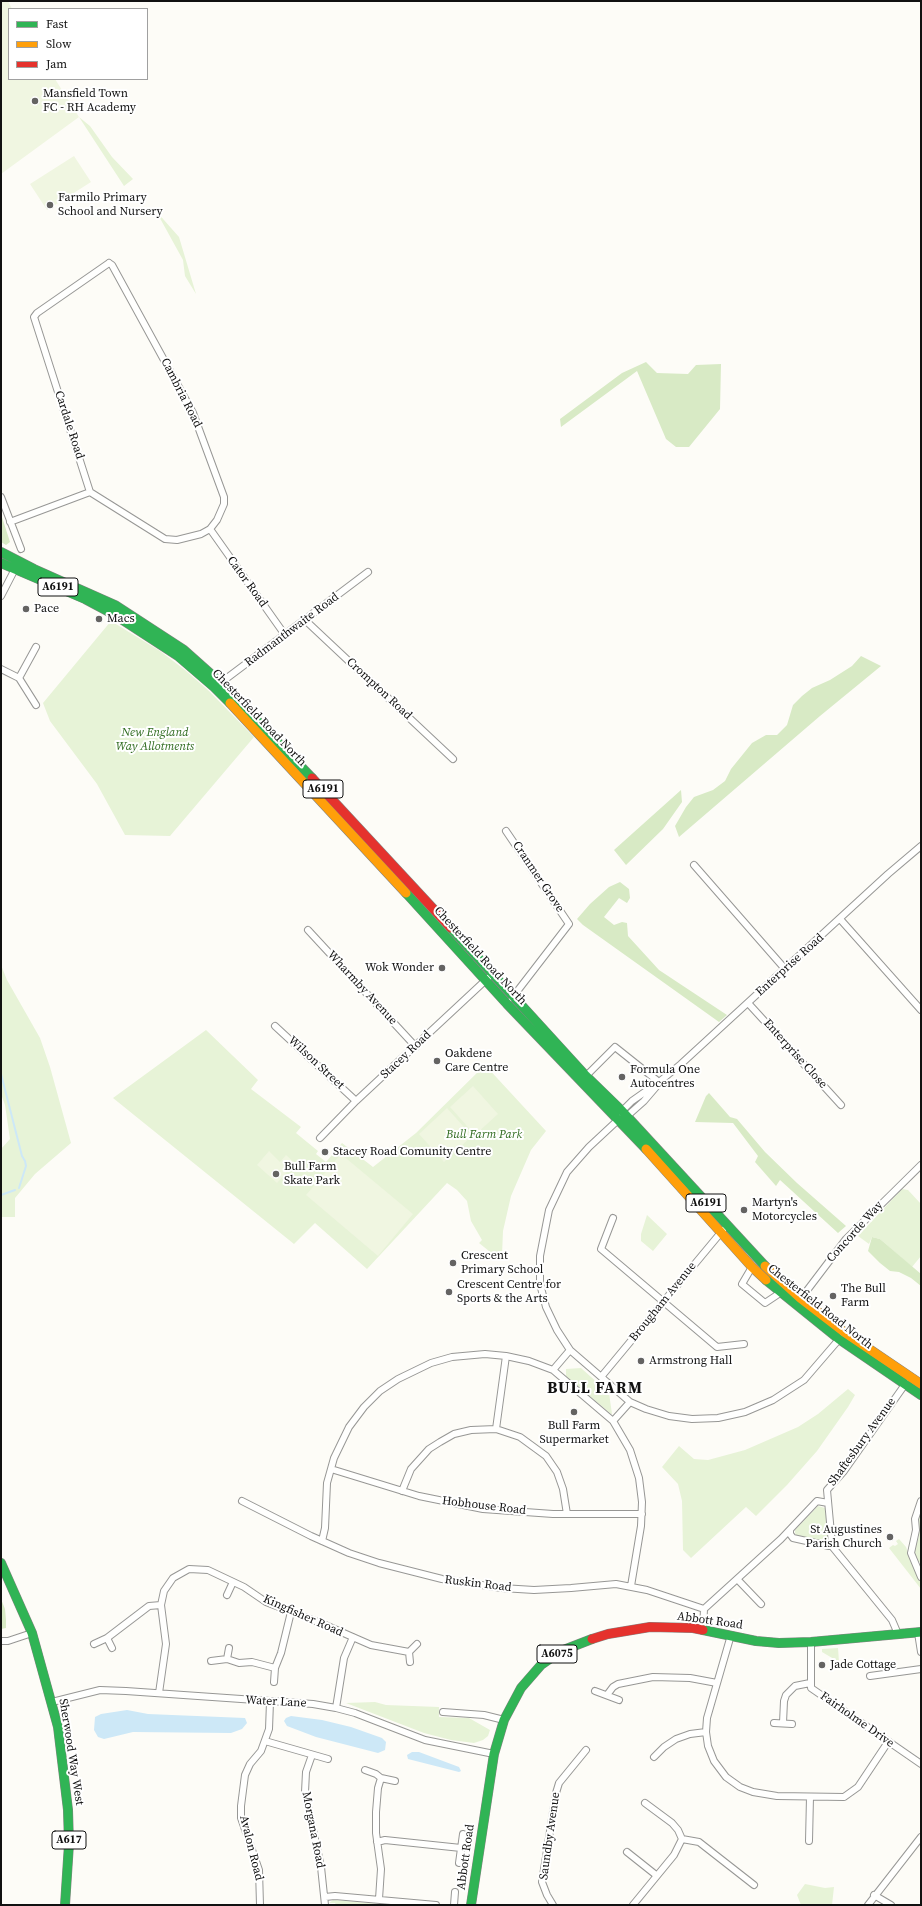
<!DOCTYPE html>
<html>
<head>
<meta charset="utf-8">
<style>
  body { margin:0 }
  #map { position:relative; width:922px; height:1906px; overflow:hidden; background:#fdfcf7; font-family:"Source Serif 4",serif }
  canvas { display:block }
  .frame { position:absolute; inset:0; border:2px solid #111; pointer-events:none }
  .legend { position:absolute; left:8px; top:8px; width:140px; height:72px; box-sizing:border-box; background:#fff; border:1px solid #a0a0a0; margin:0; padding:5px 7px; list-style:none; font-size:12px; color:#111 }
  .legend li { display:flex; align-items:center; gap:8px; height:20px }
  .legend b { width:20px; border:1px solid #a0a0a0 }
</style>
</head>
<body>
<div id="map">
<canvas width="922" height="1906"></canvas>
<div class="frame"></div>
<ul class="legend">
<li><b style="height:5px;background:#30b455"></b>Fast</li>
<li><b style="height:5px;background:#ff9f0a"></b>Slow</li>
<li><b style="height:5px;background:#e5322d"></b>Jam</li>
</ul>
</div>
<script>
const ctx = document.querySelector('canvas').getContext('2d');
ctx.lineJoin = 'round';
function fillPath(path, color) {
  ctx.fillStyle = color;
  ctx.fill(path, 'evenodd');
}
function toPath(rows) {
  const path = new Path2D();
  for (const r of rows) {
    path.moveTo(r[0], r[1]);
    for (let i = 2; i < r.length; i += 2) path.lineTo(r[i], r[i + 1]);
  }
  return path;
}
function strokePath(path, color, width, dash) {
  ctx.strokeStyle = color;
  ctx.lineWidth = width;
  ctx.lineCap = dash ? 'butt' : 'round';
  ctx.setLineDash(dash || []);
  ctx.stroke(path);
}
function write(font, color, halo, rows, align = 'center') {
  ctx.font = font + ' "Source Serif 4",serif';
  ctx.lineWidth = 4;
  ctx.setLineDash([]);
  ctx.textBaseline = 'middle';
  ctx.strokeStyle = halo;
  ctx.fillStyle = color;
  for (const [text, x, y, turn = 0] of rows) {
    ctx.save();
    ctx.translate(x, y);
    ctx.rotate((+turn || 0) * Math.PI / 180);
    ctx.textAlign = isNaN(turn) ? turn : align;
    if (halo) ctx.strokeText(text, 0, 0);
    ctx.fillText(text, 0, 0);
    ctx.restore();
  }
}
fillPath(toPath([
  [79,117,90,126,112,157,133,179,124,186],
  [156,211,179,237,196,294,185,276,183,260],
  [111,621,160,651,185,670,209,691,254,737,170,836,125,835,97,784,50,721,43,703],
  [1,965,7,980,40,1038,50,1067,71,1143,35,1174,15,1198,15,1217,1,1217,1,1149,10,1139,5,1105,1,1094],
  [206,1030,258,1080,251,1089,301,1127,296,1133,318,1151,316,1154,326,1162,342,1143,373,1167,416,1133,485,1065,546,1131,531,1150,511,1196,503,1231,502,1255,494,1255,479,1243,482,1240,471,1221,467,1201,457,1190,447,1183,367,1269,315,1223,294,1244,113,1098],
  [902,1189,908,1190,921,1204,921,1256,912,1267,880,1239,872,1237,869,1244,858,1236],
  [647,1215,667,1234,653,1251,641,1241,641,1234],
  [581,1368,609,1393,612,1414,611,1414,566,1376,566,1369],
  [848,1389,855,1395,848,1407,817,1451,787,1485,756,1516,746,1507,691,1558,683,1550,682,1501,678,1484,662,1467,679,1446,694,1459,708,1460,745,1450,798,1427,818,1414],
  [818,1506,825,1508,829,1541,826,1543,796,1536,795,1533,795,1530],
  [921,1506,921,1562,918,1562,914,1553,919,1536,918,1515],
  [899,1539,906,1547,920,1580,921,1589,889,1548,893,1545,895,1546,898,1544,896,1541],
  [838,1648,839,1662,822,1652,822,1649],
  [375,1702,386,1705,439,1707,439,1717,469,1718,490,1730,488,1736,483,1740,474,1743,451,1740,424,1733,346,1703],
  [805,1884,825,1888,834,1887,832,1905,801,1905,797,1895],
  [333,1900,391,1905,336,1905,335,1903,329,1903]
]), '#e7f3d7');
fillPath(toPath([
  [646,362,657,373,688,374,696,365,721,364,720,409,689,447,676,447,666,439,637,371,561,427,560,419,622,373],
  [1,514,10,542,6,545,1,542],
  [861,656,881,666,820,716,679,837,675,826,686,807,694,797,713,790,725,781,731,769,752,743,766,735,777,735,787,725,793,705,802,696,812,688,830,680,852,666],
  [681,790,682,802,663,829,626,865,614,850],
  [620,882,629,889,630,898,627,903,619,898,604,917,614,925,622,922,627,923,628,936,659,970,727,1015,719,1022,583,925,577,919,590,904,609,887],
  [709,1093,730,1117,737,1119,765,1152,797,1183,846,1226,838,1233,780,1180,776,1186,755,1162,758,1156,733,1123,695,1122,706,1096],
  [872,1237,880,1239,921,1274,921,1286,911,1278,899,1272,890,1271,880,1263,868,1251],
  [1,1599,5,1609,6,1620,6,1628,1,1629]
]), '#d8eac5');
fillPath(toPath([
  [1,1,8,1,12,9,9,9,9,79,55,79,79,117,1,174],
  [74,156,91,182,47,210,30,184],
  [473,1086,498,1114,475,1135,450,1107],
  [447,1108,472,1136,444,1162,419,1134],
  [269,1151,280,1162,286,1155,295,1163,277,1183,257,1165],
  [341,1154,413,1214,378,1256,306,1195]
]), '#f0f6e1');
fillPath(toPath([
  [127,1710,148,1714,245,1718,247,1723,242,1729,231,1733,133,1732,104,1739,98,1737,94,1730,95,1717,101,1714],
  [291,1716,322,1720,351,1727,382,1738,386,1742,385,1750,378,1753,316,1737,287,1726,284,1721,286,1718],
  [412,1752,419,1752,459,1767,461,1771,459,1772,408,1759,407,1755]
]), '#cde8f7');
strokePath(toPath([
  [1,1074,22,1156,25,1161,26,1166,19,1188],
  [1,1195,15,1190]
]), '#cde8f7', 2);
const street = toPath([
  [109,263,112,265,193,413,224,497,224,504,217,520,210,529,201,534,177,540,165,539,90,492,34,317,37,313,109,263],
  [1,497,21,549],
  [10,522,90,492],
  [210,529,285,635],
  [1,596,16,567],
  [305,620,453,759],
  [1,669,19,678,36,705],
  [19,678,36,647],
  [219,684,368,572],
  [506,831,569,924,512,998],
  [694,865,785,969],
  [840,919,921,1010],
  [308,930,416,1047],
  [748,1003,841,1105],
  [275,1026,356,1101],
  [586,1076,615,1047,659,1082],
  [626,1117,644,1101,656,1087],
  [320,1138,356,1101,488,978],
  [613,1218,601,1249,717,1347,744,1344],
  [752,1267,742,1284,765,1303,780,1293],
  [799,1301,846,1239,921,1165],
  [841,1337,804,1380,773,1400,745,1412,718,1418,692,1419,669,1416,646,1409,630,1402,570,1350,557,1330,546,1307,540,1284,540,1256,549,1210,567,1172,589,1147,618,1120,622,1111,632,1101,659,1082,681,1064,888,874,921,846],
  [553,1370,570,1350],
  [601,1377,723,1230],
  [613,1421,630,1402],
  [496,1429,506,1356],
  [331,1469,419,1496,483,1509,553,1514,642,1514],
  [402,1491,411,1469,429,1449,440,1442,454,1434,471,1430,496,1429,520,1437,546,1456,557,1472,563,1489,567,1514],
  [242,1501,311,1536,349,1553,379,1563,442,1579,502,1588,534,1590,571,1588,616,1584,647,1590,704,1609,703,1630],
  [921,1501,915,1519,916,1530,911,1553,921,1577],
  [790,1530,790,1534,793,1538,829,1546,832,1544,827,1490,844,1471,906,1383],
  [322,1541,325,1528,327,1483,334,1458,349,1427,364,1407,380,1391,398,1379,431,1363,452,1357,485,1354,506,1356,529,1361,553,1370,613,1421,630,1450,639,1478,642,1502,641,1526,631,1586],
  [831,1545,892,1620,898,1634],
  [738,1580,761,1604],
  [227,1595,233,1582],
  [704,1609,781,1539,817,1501,828,1503],
  [918,1633,921,1652],
  [731,1635,707,1718,706,1732,708,1746,714,1761,726,1777,740,1787,753,1792,777,1796,844,1797,858,1787,888,1742],
  [1,1641,8,1641,32,1633],
  [811,1642,811,1688,921,1764],
  [94,1644,107,1638],
  [112,1648,107,1638,149,1606,161,1605],
  [229,1648,227,1659,239,1663,252,1662,275,1668,281,1653,291,1612],
  [409,1652,417,1644],
  [211,1661,227,1659],
  [870,1676,921,1669],
  [274,1682,275,1668],
  [595,1691,619,1700],
  [159,1693,166,1644,161,1605,164,1591,173,1578,189,1569,208,1570,244,1587,266,1602,323,1624,371,1645,409,1652,410,1662],
  [607,1695,613,1687,618,1684,653,1677,690,1678,717,1683],
  [52,1702,100,1690,126,1691,313,1704,336,1708,355,1713,425,1740,494,1754],
  [336,1708,344,1658,353,1637],
  [443,1712,484,1715,504,1720],
  [774,1723,792,1724],
  [783,1723,784,1701,786,1695,795,1686,810,1683],
  [265,1741,328,1759],
  [312,1755,306,1772,305,1792,321,1867,325,1905],
  [654,1757,664,1747,676,1739,690,1734,706,1732],
  [365,1770,376,1774,381,1778,395,1781],
  [645,1803,672,1823,678,1830,682,1839],
  [682,1839,699,1842,754,1885],
  [809,1841,810,1797],
  [377,1842,385,1840,461,1848],
  [627,1852,656,1875],
  [459,1863,463,1834],
  [874,1895,891,1905],
  [325,1897,335,1896,436,1905],
  [379,1899,381,1869,376,1833,376,1812,378,1788,381,1778],
  [260,1905,259,1870,241,1818,241,1806,245,1775,250,1764,261,1751,269,1729,270,1702],
  [454,1905,455,1892],
  [553,1905,547,1895,542,1882,556,1793,559,1783,586,1750],
  [633,1905,674,1855,682,1839],
  [868,1905,921,1837]
]);
const fast = toPath([
  [1,552,34,569,115,605,184,650,221,683,312,778],
  [1,563,85,599,115,615,178,656,214,687,230,703],
  [406,893,507,1004,646,1149],
  [451,928,586,1076,622,1111,765,1266],
  [766,1280,839,1339,921,1395],
  [1,1563,32,1633,58,1727,68,1810,69,1844,65,1905],
  [703,1630,756,1641,779,1643,811,1642,921,1632],
  [471,1905,494,1754,504,1720,521,1688,541,1665,561,1651,592,1639]
]);
const slow = toPath([
  [230,703,406,893],
  [646,1149,752,1267,766,1280],
  [765,1266,800,1298,844,1332,921,1384]
]);
const jam = toPath([
  [312,778,451,928],
  [592,1639,608,1634,650,1627,693,1628,703,1630]
]);
strokePath(street, '#979795', 8);
strokePath(fast, '#858482', 10);
strokePath(slow, '#858482', 10);
strokePath(jam, '#858482', 10);
strokePath(street, '#fffffe', 6);
strokePath(fast, '#30b455', 9);
strokePath(slow, '#ff9f0a', 9);
strokePath(jam, '#e5322d', 9);
for (const [x, y, r, color] of [
  [35,101,4,"#646362"],
  [50,205,4,"#646362"],
  [26,609,4,"#646362"],
  [99,619,4,"#646362"],
  [442,968,4,"#646362"],
  [437,1061,4,"#646362"],
  [622,1077,4,"#646362"],
  [325,1152,4,"#646362"],
  [276,1174,4,"#646362"],
  [744,1210,4,"#646362"],
  [453,1263,4,"#646362"],
  [449,1292,4,"#646362"],
  [833,1296,4,"#646362"],
  [641,1361,4,"#646362"],
  [574,1412,4,"#646362"],
  [890,1537,4,"#646362"],
  [822,1665,4,"#646362"]
]) {
  const dot = new Path2D();
  dot.arc(x, y, r, 0, 2 * Math.PI);
  ctx.fillStyle = color;
  ctx.fill(dot);
  strokePath(dot, '#fff', 1.5);
}
for (const [x, y, w] of [
  [58,587,40],
  [323,789,40],
  [706,1203,40],
  [557,1654,40],
  [69,1840,34]
]) {
  const box = new Path2D();
  box.roundRect(x - w / 2, y - 9, w, 18, 3);
  ctx.fillStyle = '#fff';
  ctx.fill(box);
  strokePath(box, '#111', 1);
}
write('bold 11px', '#111', null, [
  ["A6191",58,587],
  ["A6191",323,789],
  ["A6191",706,1203],
  ["A6075",557,1654],
  ["A617",69,1840]
]);
write('12px', '#111', '#fff', [
  ["Mansfield Town",43,94],
  ["FC - RH Academy",43,108],
  ["Farmilo Primary",58,198],
  ["School and Nursery",58,212],
  ["Pace",34,609],
  ["Macs",107,619],
  ["Wok Wonder",434,968,"right"],
  ["Oakdene",445,1054],
  ["Care Centre",445,1068],
  ["Formula One",630,1070],
  ["Autocentres",630,1084],
  ["Stacey Road Comunity Centre",333,1152],
  ["Bull Farm",284,1167],
  ["Skate Park",284,1181],
  ["Martyn's",752,1203],
  ["Motorcycles",752,1217],
  ["Crescent",461,1256],
  ["Primary School",461,1270],
  ["Crescent Centre for",457,1285],
  ["Sports & the Arts",457,1299],
  ["The Bull",841,1289],
  ["Farm",841,1303],
  ["Armstrong Hall",649,1361],
  ["Bull Farm",574,1426,"center"],
  ["Supermarket",574,1440,"center"],
  ["St Augustines",882,1530,"right"],
  ["Parish Church",882,1544,"right"],
  ["Jade Cottage",830,1665]
], 'left');
write('12px', '#111', '#fff', [
  ["Cambria Road",181,393,63],
  ["Cardale Road",69,425,72],
  ["Cator Road",247,582,54],
  ["Radmanthwaite Road",292,630,-37],
  ["Crompton Road",379,689,43],
  ["Chesterfield Road North",259,718,46],
  ["Cranmer Grove",538,877,56],
  ["Chesterfield Road North",480,956,47],
  ["Enterprise Road",790,965,-42],
  ["Wharmby Avenue",362,988,47],
  ["Enterprise Close",795,1054,48],
  ["Stacey Road",406,1055,-43],
  ["Wilson Street",316,1063,43],
  ["Concorde Way",855,1232,-48],
  ["Brougham Avenue",663,1302,-51],
  ["Chesterfield Road North",820,1307,38],
  ["Shaftesbury Avenue",862,1442,-54],
  ["Hobhouse Road",484,1506,7],
  ["Ruskin Road",478,1584,7],
  ["Kingfisher Road",303,1616,24],
  ["Abbott Road",710,1621,8],
  ["Water Lane",276,1702,3],
  ["Fairholme Drive",857,1720,35],
  ["Sherwood Way West",71,1752,81],
  ["Morgana Road",313,1830,79],
  ["Saundby Avenue",550,1836,-82],
  ["Avalon Road",251,1848,76],
  ["Abbott Road",466,1857,-82]
]);
write('italic 12px', '#2f6b1f', '#fff', [
  ["New England",155,733],
  ["Way Allotments",155,747],
  ["Bull Farm Park",484,1135]
]);
ctx.letterSpacing = '1px';
write('bold 16px', '#111', '#fff', [
  ["BULL FARM",595,1389]
]);
ctx.letterSpacing = '0px';
</script>
</body>
</html>
